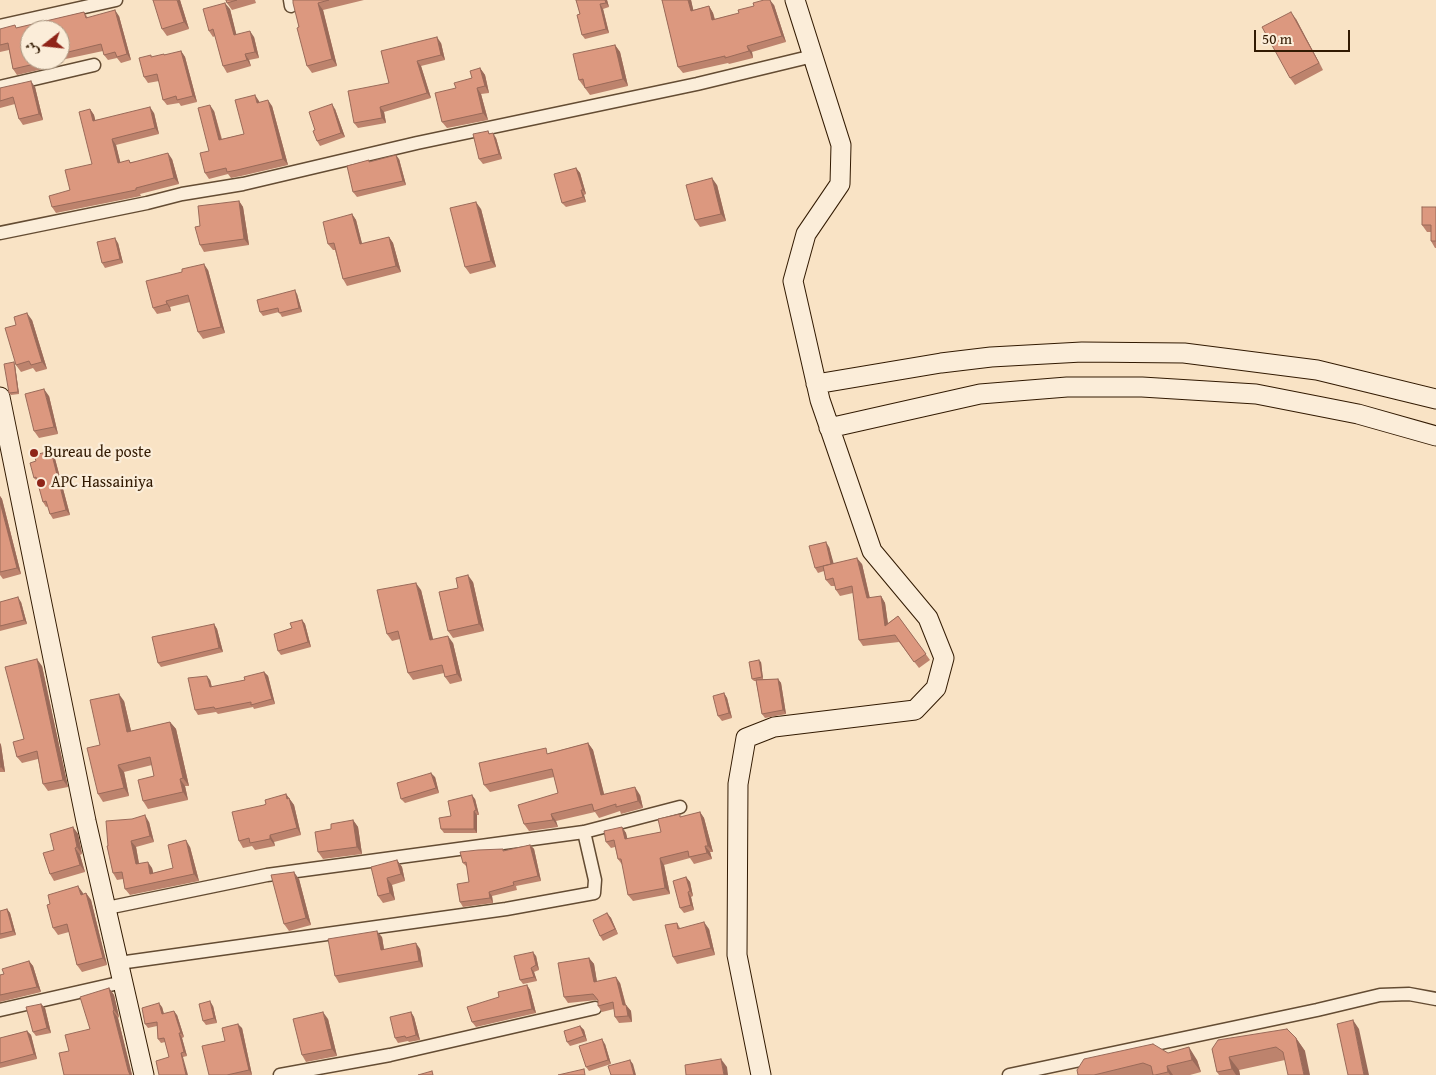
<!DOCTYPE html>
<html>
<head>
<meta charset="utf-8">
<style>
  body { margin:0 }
  #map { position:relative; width:1436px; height:1075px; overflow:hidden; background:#f9e3c5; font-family:"Gentium Book Plus",Amiri,serif }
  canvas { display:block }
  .north { position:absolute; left:20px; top:20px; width:50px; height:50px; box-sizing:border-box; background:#fbedd9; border:1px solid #ab9983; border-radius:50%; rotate:254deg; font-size:14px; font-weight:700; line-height:20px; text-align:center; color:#321a02 }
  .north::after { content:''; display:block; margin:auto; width:18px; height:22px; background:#8f2418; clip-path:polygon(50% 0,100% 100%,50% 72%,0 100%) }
  .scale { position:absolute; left:1254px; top:30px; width:96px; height:22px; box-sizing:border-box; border:2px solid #321a02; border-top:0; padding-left:6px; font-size:15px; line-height:18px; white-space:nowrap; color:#321a02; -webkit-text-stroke:4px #fbedd9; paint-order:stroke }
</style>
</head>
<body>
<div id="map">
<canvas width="1436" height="1075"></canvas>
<div class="north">ش</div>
<div class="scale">50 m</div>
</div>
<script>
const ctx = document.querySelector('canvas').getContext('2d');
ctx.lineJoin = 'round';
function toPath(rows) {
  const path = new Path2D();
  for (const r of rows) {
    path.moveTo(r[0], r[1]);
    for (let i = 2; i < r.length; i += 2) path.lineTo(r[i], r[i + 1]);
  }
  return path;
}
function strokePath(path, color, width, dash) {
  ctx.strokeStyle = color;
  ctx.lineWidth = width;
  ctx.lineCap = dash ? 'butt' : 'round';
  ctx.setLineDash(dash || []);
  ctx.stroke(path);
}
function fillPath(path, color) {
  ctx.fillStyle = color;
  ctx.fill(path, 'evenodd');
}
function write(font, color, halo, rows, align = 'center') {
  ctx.font = font + ' "Gentium Book Plus",serif';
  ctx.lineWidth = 4.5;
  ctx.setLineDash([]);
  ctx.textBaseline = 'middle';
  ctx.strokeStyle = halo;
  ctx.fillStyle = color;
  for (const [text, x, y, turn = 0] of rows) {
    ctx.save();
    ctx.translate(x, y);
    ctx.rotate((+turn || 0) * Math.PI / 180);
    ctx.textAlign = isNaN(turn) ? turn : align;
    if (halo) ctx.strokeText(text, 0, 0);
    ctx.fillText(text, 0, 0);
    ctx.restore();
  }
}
const street = toPath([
  [290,0,291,6],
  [0,26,116,0],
  [0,87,94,65],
  [0,233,147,203,182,194,243,184,417,143,697,84,813,56],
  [107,908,267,875,584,832,680,807],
  [119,963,506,909,594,893,595,880,584,832],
  [0,1010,123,982],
  [280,1075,390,1055,595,1008],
  [1009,1075,1317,1010,1380,995,1409,994,1436,999]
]);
const secondary = toPath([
  [816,384,941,363,991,357,1082,352,1184,353,1317,370,1436,399],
  [0,397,86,821,144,1075],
  [829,428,980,394,1067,387,1142,387,1256,394,1358,414,1436,436],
  [761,1075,737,955,738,784,746,738,774,727,915,710,936,688,944,658,928,618,872,551,820,400,793,281,806,234,840,184,841,145,795,0]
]);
strokePath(street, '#644c33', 15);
strokePath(secondary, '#321a02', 21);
strokePath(street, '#fbedd9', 12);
strokePath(secondary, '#fbedd9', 19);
fillPath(toPath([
  [180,0,189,29,167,36,162,29],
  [226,0,255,0,256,3,232,10,227,3],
  [293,0,364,0,323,10,337,66,312,73,307,66],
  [576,0,607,0,609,7,603,9,609,33,585,39,582,35,580,14],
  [662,0,691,0,693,10,709,6,713,13,715,19,774,5,786,42,752,52,753,58,729,64,728,63,683,73,678,67],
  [230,9,236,34,254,37,259,58,249,60,251,66,227,73,223,66,215,36,213,37,209,31],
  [84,12,88,18,119,16,131,60,121,63,117,58,108,60,104,55,103,51,42,64,43,69,17,75,13,69,9,50,0,52,0,29,17,28],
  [60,30,60,60,30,60],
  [1296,19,1323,70,1295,85,1290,78],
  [441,43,445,60,421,66,431,98,384,112,386,123,358,128,354,123,389,83,381,51],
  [615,45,620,52,628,86,590,95,579,80],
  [181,51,185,57,197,102,181,106,179,103,167,105,163,100,159,81,148,83,144,77,152,57,165,55],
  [480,68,485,75,489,93,481,94,488,120,447,128,442,122,456,88,472,78],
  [35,87,43,120,23,125,19,119,15,104,0,108,0,88],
  [259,101,259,102,272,106,288,165,241,176,231,178,228,174,209,179,205,173,209,151,214,111,222,139,244,134],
  [90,109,94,115,95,120,154,113,159,134,116,145,120,162,131,162,172,159,179,184,140,194,141,196,56,213,52,207,70,190,92,164],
  [335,109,345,137,320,146,317,141,315,130],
  [488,131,490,134,496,138,502,159,483,164,479,159],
  [399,159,406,185,357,197,353,192],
  [576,168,580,173,586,194,584,195,586,202,566,207,562,203],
  [717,185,726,221,700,227,695,220],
  [239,201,243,207,249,245,204,252,200,245,200,226],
  [1436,207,1436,248,1435,248,1431,241,1431,232,1427,232,1422,225],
  [481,209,496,267,470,274,465,267],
  [352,214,356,220,362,244,389,237,393,243,401,272,347,286,343,279,335,250,333,250,328,244],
  [118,243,123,263,105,268,102,263],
  [208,270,225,333,203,339,198,332,190,302,170,307,171,311,157,314,153,308,182,272],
  [297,294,302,312,282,317,279,312,263,316,260,312],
  [32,320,47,369,36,372,33,368,21,372,16,365],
  [15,365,19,394,11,395,9,393],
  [49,396,58,434,39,438,34,431],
  [51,451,54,455,70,515,53,519,50,514,48,506,46,507,43,502,38,482,34,478,36,461],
  [0,496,2,499,21,574,3,579,0,575],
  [829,547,833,563,862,564,870,598,881,596,885,603,888,623,898,616,930,660,919,668,899,642,863,646,859,640,853,593,840,596,836,590,835,586,831,586,826,580,824,571,818,573,815,568],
  [473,582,484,631,453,638,448,631],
  [421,590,433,640,453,643,462,681,450,684,445,677,444,673,413,680,408,673,400,639,392,641,387,634],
  [0,602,21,602,27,624,0,631],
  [302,620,305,624,311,647,281,655,278,651,292,628],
  [214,624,217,629,223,652,161,667,158,663],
  [761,662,763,679,778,679,781,683,786,714,765,718,762,714,756,681,754,681,752,679],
  [42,666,68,787,48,791,43,784,38,759,22,763,17,757,24,739],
  [264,672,268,676,275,704,254,709,253,707,218,714,216,712,198,715,195,710,210,680,212,687,245,680],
  [724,693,727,698,732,718,722,721,718,716],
  [124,701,131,731,170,722,176,729,189,786,185,786,188,800,148,809,143,801,154,776,152,765,124,772,129,796,103,802,98,794,100,745],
  [0,743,1,745,5,772,0,772],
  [588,743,593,750,604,794,640,795,643,808,621,814,620,811,599,818,595,812,556,821,558,827,529,831,524,824,558,793,554,777,490,792,484,785,549,753],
  [435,777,439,793,405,803,401,799],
  [286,794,294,805,301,835,274,842,275,846,255,850,252,846,243,848,239,841,264,805],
  [475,799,479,815,477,815,477,833,444,833,441,829,451,816],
  [700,812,704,818,713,852,710,852,712,859,694,864,690,858,664,865,670,894,633,901,628,895,623,866,618,859,615,847,611,848,606,842,622,827,626,833,627,839,661,832,682,817],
  [353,820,358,827,362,854,323,859,318,852,331,829],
  [149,822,154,842,136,847,139,863,152,868,153,873,173,868,190,847,199,881,130,895,125,889,123,879,117,880,113,873,107,846],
  [73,827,78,834,82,854,80,855,85,872,54,881,50,874,54,850],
  [530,845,534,849,541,881,516,886,517,890,492,896,493,903,463,907,460,902,469,882,467,867,463,863,503,849,504,851],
  [397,860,402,867,405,881,392,885,395,900,383,903,378,896],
  [686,877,690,882,693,896,691,897,694,910,684,913,680,908],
  [299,879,311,925,289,931,284,924],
  [86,893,91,900,107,965,82,972,77,965,69,932,58,935,53,928,84,894],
  [7,909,10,913,16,935,0,939,0,911],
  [607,913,611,918,618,934,603,941,600,936],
  [677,923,680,928,709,929,715,955,677,964,673,957],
  [382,937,384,949,420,949,423,967,339,983,335,976],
  [536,956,539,970,534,972,537,981,523,984,520,980],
  [589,958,594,964,597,982,620,983,626,1005,631,1011,632,1022,619,1023,615,1017,614,1009,602,1012,598,1006,598,1001,597,1000,568,1003,564,997],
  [29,961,33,966,41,992,0,1002,0,975,4,974],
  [527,985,530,990,536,1013,476,1027,472,1022,499,997],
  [109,988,114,995,119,1017,118,1018,132,1075,64,1075,69,1051,90,1029],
  [41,1004,45,1008,51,1033,36,1036,33,1032],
  [213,1006,217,1023,206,1025,203,1021],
  [162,1007,164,1014,177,1015,184,1037,182,1038,187,1056,183,1057,169,1057,165,1042,161,1043,158,1039,157,1026,148,1028,145,1024],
  [411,1012,414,1017,420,1040,409,1042,408,1041,398,1043,395,1038],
  [328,1019,337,1056,306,1062,302,1055],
  [580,1026,584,1030,587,1041,570,1046,567,1042],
  [242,1028,252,1075,209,1075,225,1041],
  [27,1031,31,1035,37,1059,0,1068,0,1038],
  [1296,1038,1305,1051,1285,1060,1239,1070,1240,1075,1219,1075,1217,1072,1212,1049],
  [605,1044,611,1064,589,1071,586,1067],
  [1168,1053,1197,1060,1201,1072,1190,1075,1078,1075]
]), '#bd836d');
fillPath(toPath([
  [177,0,180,0,189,29,184,22],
  [605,0,607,0,609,7,606,3],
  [688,0,691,0,695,17,691,11],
  [770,0,774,5,786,42,782,36],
  [225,3,230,9,238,41,234,35],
  [318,3,323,10,337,66,332,59],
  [600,4,603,9,609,33,606,29],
  [709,6,713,13,716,26,712,20],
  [115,10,119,16,131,60,127,54],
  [1291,12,1296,19,1323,70,1319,63],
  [250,31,254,37,259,58,255,52],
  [437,37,441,43,445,60,441,55],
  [615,45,620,52,628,86,623,79],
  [747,46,752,52,753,58,749,51],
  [181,51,185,57,197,102,193,96],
  [245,54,249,60,251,66,247,60],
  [38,60,42,64,43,69,39,63],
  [417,61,421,66,431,98,427,93],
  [480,68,485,75,489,93,485,86],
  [31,81,35,87,43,120,39,114],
  [477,88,481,94,488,120,483,113],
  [255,95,259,101,261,109,257,103],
  [268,100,272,106,288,165,283,159],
  [332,104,335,109,345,137,341,133],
  [210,105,214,111,223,146,219,140],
  [150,107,154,113,159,134,155,128],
  [380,107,384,112,386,123,382,118],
  [90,109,94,115,97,127,93,121],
  [493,133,496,138,502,159,499,154],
  [112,139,116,145,122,169,118,163],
  [168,153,172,159,179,184,174,178],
  [396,155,399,159,406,185,403,181],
  [576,168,580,173,586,194,583,190],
  [712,178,717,185,726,221,721,214],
  [581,190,584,195,586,202,583,197],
  [239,201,243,207,249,245,244,239],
  [476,202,481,209,496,267,491,261],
  [352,214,356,220,364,251,360,244],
  [389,237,393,243,401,272,396,266],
  [115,238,118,243,123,263,120,259],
  [204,264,208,270,225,333,221,327],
  [295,290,297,294,302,312,299,308],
  [166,301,170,307,171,311,167,304],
  [27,313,32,320,47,369,42,362],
  [14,362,15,365,19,394,18,392],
  [44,389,49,396,58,434,54,427],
  [51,451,54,455,70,515,66,510],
  [0,496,2,499,21,574,17,568,0,502],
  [826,542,829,547,835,568,831,564],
  [857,558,862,564,871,604,867,598],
  [468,575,473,582,484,631,479,624],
  [416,583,421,590,435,647,430,640],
  [881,596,885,603,889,632,885,626],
  [18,597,21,602,27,624,24,620],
  [302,620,305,624,311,647,308,642],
  [214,624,217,629,223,652,219,648],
  [448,636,453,643,462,681,457,674],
  [37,659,42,666,68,787,63,780],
  [759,660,761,662,763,679,762,677],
  [264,672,268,676,275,704,272,699],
  [207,676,210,680,213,692,210,687],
  [778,679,781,683,786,714,783,710],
  [724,693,727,698,732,718,729,713],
  [119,694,124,701,133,739,127,732],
  [170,722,176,729,189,786,183,778],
  [0,743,1,745,5,772,1,767,0,756],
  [588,743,593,750,606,802,601,795],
  [118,765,124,772,129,796,124,788],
  [431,773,435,777,439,793,436,788],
  [180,779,185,786,188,800,183,792],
  [635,787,640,795,643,808,638,801],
  [286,794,294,805,301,835,297,828],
  [472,795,475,799,479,815,476,810],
  [474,811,477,815,477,833,474,829],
  [700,812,704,818,713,852,708,846],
  [551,814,556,821,558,827,553,820],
  [145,815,149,822,154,842,150,836],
  [353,820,358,827,362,854,357,847],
  [73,827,78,834,82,854,77,847],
  [622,827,626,833,629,845,625,839],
  [270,835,274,842,275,846,270,839],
  [186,840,190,847,199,881,194,874],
  [131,841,136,847,140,870,136,864],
  [530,845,534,849,541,881,538,876],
  [705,846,710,852,712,859,707,853],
  [75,848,80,855,85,872,80,865],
  [660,858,664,865,670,894,665,888],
  [397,860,402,867,405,881,401,874],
  [148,862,152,868,155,880,150,874],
  [294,872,299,879,311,925,306,918],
  [686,877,690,882,693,896,690,891],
  [387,878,392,885,395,900,390,893],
  [78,886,83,893,86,902,81,895],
  [489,892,492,896,493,903,490,898],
  [688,892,691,897,694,910,691,905],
  [86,893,91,900,107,965,103,958],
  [7,909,10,913,16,935,13,931],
  [607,913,611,918,618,934,615,929],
  [704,922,709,929,715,955,711,948],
  [377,931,382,937,385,956,381,950],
  [416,943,420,949,423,967,419,961],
  [533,952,536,956,539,970,536,965],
  [589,958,594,964,598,988,594,982],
  [29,961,33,966,41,992,37,987],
  [531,968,534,972,537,981,534,977],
  [616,977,620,983,627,1011,626,1005,631,1011,632,1022,628,1016,623,1005],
  [527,985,530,990,536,1013,532,1009],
  [109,988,114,995,119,1017,114,1010],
  [210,1001,213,1006,217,1023,214,1018],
  [159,1003,162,1007,165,1018,162,1014],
  [41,1004,45,1008,51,1033,47,1028],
  [113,1011,118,1018,132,1075,130,1075,128,1070],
  [174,1011,177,1015,184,1037,181,1033],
  [323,1012,328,1019,337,1056,332,1049],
  [411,1012,414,1017,420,1040,416,1035],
  [1353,1020,1359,1029,1369,1075,1364,1075],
  [238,1024,242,1028,252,1075,249,1070],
  [580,1026,584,1030,587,1041,584,1036],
  [27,1031,31,1035,37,1059,34,1054],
  [179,1033,182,1038,187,1056,184,1052],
  [1296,1038,1305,1051,1310,1075,1304,1075],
  [602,1039,605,1044,611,1064,608,1060],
  [1189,1047,1197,1060,1201,1072,1192,1060],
  [181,1053,183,1057,188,1075,186,1075],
  [1229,1057,1239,1070,1240,1075,1236,1075,1232,1069],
  [721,1059,727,1067,728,1075,724,1075],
  [630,1060,633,1064,636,1075,634,1075],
  [1167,1066,1173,1075,1170,1075,1168,1072]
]), '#9a6a59');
const building = toPath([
  [153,0,177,0,184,22,162,29,153,0],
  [226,0,237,0,227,3,226,0],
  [293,0,329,0,318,3,332,59,307,66,297,28,299,27,293,3,293,0],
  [576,0,605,0,606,3,600,4,606,29,582,35,577,15,580,14,576,0],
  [662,0,688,0,691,11,709,6,712,20,739,13,738,10,754,6,753,3,764,0,770,0,782,36,747,46,749,51,725,58,725,56,678,67,662,0],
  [225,3,234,35,250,31,255,52,245,54,247,60,223,66,213,29,209,31,203,9,225,3],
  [115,10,127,54,117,57,115,52,104,55,101,44,60,54,60,30,30,30,30,60,38,60,39,63,13,69,8,43,0,45,0,29,15,25,16,28,84,12,86,18,115,10],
  [1291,12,1319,63,1290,78,1262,27,1291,12],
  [437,37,441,55,417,61,427,93,380,107,382,118,354,123,348,91,389,83,381,51,437,37],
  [615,45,623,79,585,88,583,79,579,80,573,54,615,45],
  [181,51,193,96,177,100,176,96,163,100,157,74,144,77,139,58,151,55,151,57,164,54,164,55,181,51],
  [480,68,485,86,477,88,483,113,442,122,435,93,456,88,454,83,472,78,470,71,480,68],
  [31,81,39,114,19,119,13,97,0,101,0,88,31,81],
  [255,95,257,103,268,100,283,159,237,170,227,172,226,168,205,173,200,153,209,151,198,108,210,105,219,140,244,134,235,100,255,95],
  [332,104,341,133,317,141,313,131,315,130,309,112,332,104],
  [150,107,155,128,112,139,118,163,129,160,130,163,168,153,174,178,136,188,136,190,52,207,49,196,70,190,65,170,92,164,79,112,90,109,93,121,150,107],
  [488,131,489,134,493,133,499,154,479,159,473,134,488,131],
  [396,155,403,181,353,192,347,166,369,160,369,162,396,155],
  [576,168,583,190,581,190,583,197,562,203,554,174,576,168],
  [712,178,721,214,695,220,686,185,712,178],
  [239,201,244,239,200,245,195,227,200,226,198,206,239,201],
  [476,202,491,261,465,267,450,208,476,202],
  [1422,207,1436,207,1436,241,1431,241,1431,225,1422,225,1422,207],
  [352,214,360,244,389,237,396,266,343,279,334,243,328,244,323,222,352,214],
  [115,238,120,259,102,263,97,242,115,238],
  [204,264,221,327,198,332,188,295,166,301,167,304,153,308,146,281,182,272,182,269,204,264],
  [295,290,299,308,279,313,278,308,260,312,257,300,295,290],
  [27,313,42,362,31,365,29,361,16,365,5,328,16,325,14,317,27,313],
  [14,362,18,392,9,393,4,364,14,362],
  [44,389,54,427,34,431,25,394,44,389],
  [51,451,66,510,50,514,46,501,43,502,36,477,34,478,30,463,36,461,34,455,51,451],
  [0,502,17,568,0,572,0,502],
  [826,542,831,564,815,568,809,546,826,542],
  [857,558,867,598,881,596,885,626,898,616,926,654,914,662,895,635,859,640,852,586,836,590,833,578,826,580,823,566,857,558],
  [468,575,479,624,448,631,439,592,458,588,456,578,468,575],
  [416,583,430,640,448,636,457,674,445,677,442,665,408,673,398,631,387,634,377,590,416,583],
  [18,597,24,620,0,626,0,602,18,597],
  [302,620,308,642,278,651,274,634,292,628,290,623,302,620],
  [214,624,219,648,158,663,152,637,214,624],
  [37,659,63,780,43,784,37,751,17,757,13,742,24,739,5,667,37,659],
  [759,660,762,677,752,679,749,662,759,660],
  [264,672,272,699,251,705,251,702,215,709,214,707,195,710,188,678,207,676,210,687,245,680,244,677,264,672],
  [778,679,783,710,762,714,756,680,778,679],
  [724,693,729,713,718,716,713,696,724,693],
  [119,694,127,732,170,722,183,778,180,779,183,792,143,801,138,780,154,776,150,757,118,765,124,788,98,794,87,748,100,745,90,700,119,694],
  [588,743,601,795,635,787,638,801,616,807,616,804,594,811,592,804,551,814,553,820,524,824,518,805,558,793,552,769,484,785,479,763,546,748,547,754,588,743],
  [0,756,1,767,0,767,0,756],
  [431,773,436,788,401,799,397,783,431,773],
  [286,794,287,799,289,798,297,828,270,835,270,839,250,843,249,838,239,841,232,812,264,805,266,804,265,800,286,794],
  [472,795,476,810,474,811,474,829,441,829,439,818,451,816,448,801,472,795],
  [700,812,708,846,705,846,707,853,689,857,688,851,660,858,665,888,628,895,621,859,618,859,614,840,606,842,604,831,622,827,625,839,661,832,658,819,680,814,680,817,700,812],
  [145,815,150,836,131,841,136,864,148,862,150,874,173,868,168,845,186,840,194,874,125,889,122,872,113,873,107,846,108,846,106,821,132,819,145,815],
  [353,820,357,847,318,852,315,832,331,829,331,824,353,820],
  [73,827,77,847,75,848,80,865,50,874,43,853,54,850,50,834,73,827],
  [530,845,538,876,513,882,514,885,489,892,490,898,460,902,457,884,469,882,466,862,463,863,460,852,478,850,503,849,503,851,530,845],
  [397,860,401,874,387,878,390,893,378,896,371,867,397,860],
  [294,872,306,918,284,924,271,875,294,872],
  [686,877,690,891,688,892,691,905,680,908,673,881,686,877],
  [78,886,81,895,86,893,103,958,77,965,67,924,53,928,47,905,50,904,48,895,78,886],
  [7,909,13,931,0,934,0,911,7,909],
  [607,913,615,929,600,936,593,920,607,913],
  [704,922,711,948,673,957,665,925,677,923,678,929,704,922],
  [377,931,381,950,416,943,419,961,335,976,328,939,377,931],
  [533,952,536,965,531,968,534,977,520,980,514,956,533,952],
  [589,958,594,982,616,977,623,1005,626,1005,628,1016,615,1017,613,1002,598,1006,598,1000,593,994,564,997,558,963,589,958],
  [29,961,37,987,0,995,0,975,4,974,2,969,29,961],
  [527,985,532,1009,472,1022,467,1007,499,997,498,992,527,985],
  [109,988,114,1010,113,1011,128,1070,130,1075,64,1075,59,1053,69,1051,65,1035,90,1029,80,997,109,988],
  [210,1001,214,1018,203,1021,199,1004,210,1001],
  [159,1003,162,1014,174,1011,181,1033,179,1033,184,1052,181,1053,186,1075,159,1075,156,1061,169,1057,164,1038,158,1039,157,1022,145,1024,142,1008,159,1003],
  [41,1004,47,1028,33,1032,26,1007,41,1004],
  [323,1012,332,1049,302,1055,293,1019,323,1012],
  [411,1012,416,1035,406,1038,405,1036,395,1038,390,1017,411,1012],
  [1353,1020,1364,1075,1348,1075,1337,1024,1353,1020],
  [238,1024,249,1070,227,1075,209,1075,202,1046,225,1041,222,1028,238,1024],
  [580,1026,584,1036,567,1042,564,1031,580,1026],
  [1287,1029,1296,1038,1304,1075,1288,1075,1283,1052,1276,1047,1229,1057,1232,1069,1217,1072,1212,1049,1218,1040,1287,1029],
  [27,1031,34,1054,0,1063,0,1038,27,1031],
  [602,1039,608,1060,586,1067,579,1046,602,1039],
  [1153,1044,1168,1053,1189,1047,1192,1060,1167,1066,1168,1072,1155,1075,1153,1075,1151,1066,1143,1063,1094,1075,1078,1075,1077,1070,1084,1059,1153,1044],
  [721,1059,724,1075,686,1075,685,1065,721,1059],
  [630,1060,634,1075,611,1075,608,1066,630,1060],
  [584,1069,585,1075,558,1075,584,1069],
  [432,1071,433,1075,418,1075,432,1071]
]);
fillPath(building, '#dc987f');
strokePath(building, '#9a6a59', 1);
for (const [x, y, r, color] of [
  [34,453,5,"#8f2418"],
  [41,483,5,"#8f2418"]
]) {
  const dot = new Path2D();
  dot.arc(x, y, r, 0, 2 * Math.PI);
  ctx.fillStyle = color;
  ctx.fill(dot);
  strokePath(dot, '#fbedd9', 2);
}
write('16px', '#321a02', '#fbedd9', [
  ["Bureau de poste",44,453],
  ["APC Hassainiya",51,483]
], 'left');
</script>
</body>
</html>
